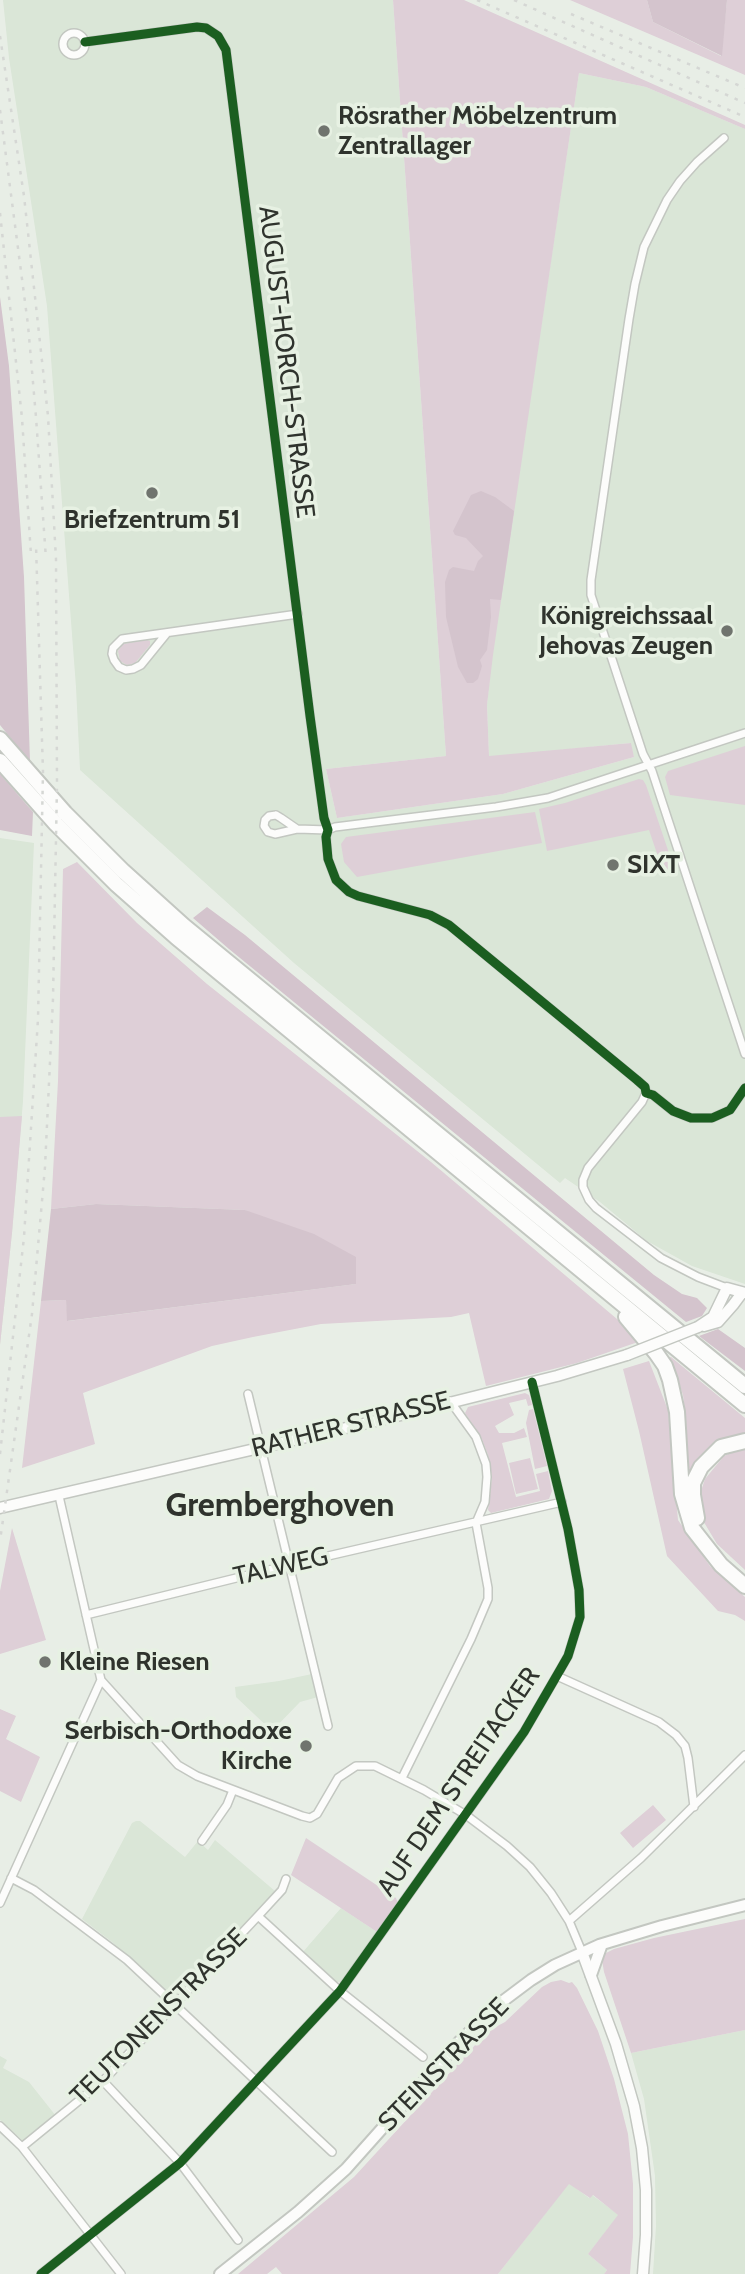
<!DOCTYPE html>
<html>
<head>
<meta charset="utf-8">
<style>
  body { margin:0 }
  canvas { display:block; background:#e8eee6 }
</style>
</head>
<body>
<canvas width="745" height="2274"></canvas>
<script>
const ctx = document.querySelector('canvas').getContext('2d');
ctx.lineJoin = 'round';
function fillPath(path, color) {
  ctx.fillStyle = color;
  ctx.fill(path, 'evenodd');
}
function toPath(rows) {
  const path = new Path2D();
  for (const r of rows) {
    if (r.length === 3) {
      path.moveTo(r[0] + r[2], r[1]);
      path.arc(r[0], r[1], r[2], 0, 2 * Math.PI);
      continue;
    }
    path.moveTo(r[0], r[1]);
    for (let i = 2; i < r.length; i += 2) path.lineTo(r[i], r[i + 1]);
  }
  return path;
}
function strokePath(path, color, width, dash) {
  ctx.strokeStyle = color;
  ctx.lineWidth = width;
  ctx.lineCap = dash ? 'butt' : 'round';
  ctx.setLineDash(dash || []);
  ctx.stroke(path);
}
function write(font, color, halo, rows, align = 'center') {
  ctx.font = font + ' Cabin,sans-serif';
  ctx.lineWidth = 7;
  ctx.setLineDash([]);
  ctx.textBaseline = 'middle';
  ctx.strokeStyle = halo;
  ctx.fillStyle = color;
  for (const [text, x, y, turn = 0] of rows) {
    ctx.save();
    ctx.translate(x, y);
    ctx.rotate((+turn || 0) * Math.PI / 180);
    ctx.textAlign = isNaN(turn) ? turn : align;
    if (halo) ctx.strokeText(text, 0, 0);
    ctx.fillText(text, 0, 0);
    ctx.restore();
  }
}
fillPath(toPath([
  [3,0,393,0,446,756,326,769,337,818,503,794,634,757,630,743,489,757,487,705,492,655,579,73,646,87,745,129,745,1284,692,1266,647,1241,600,1202,565,1178,560,1183,294,963,80,770,76,687,47,306,9,58],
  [0,838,34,843,23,1101,12,1233,0,1345],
  [312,1674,318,1697,300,1702,272,1731,236,1697,235,1687,279,1681],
  [136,1821,140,1821,185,1857,198,1841,208,1850,215,1840,275,1891,231,1939,225,1940,222,1944,221,1950,179,1996,172,1996,112,1942,82,1919,132,1823],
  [341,1908,377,1932,342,1982,334,1982,302,1953],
  [745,2030,745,2274,653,2274,656,2226,655,2176,644,2099,631,2053],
  [0,2056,7,2060,3,2068,29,2082,56,2116,25,2140,22,2140,0,2120],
  [569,2183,589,2198,592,2195,619,2215,588,2254,607,2270,604,2274,498,2274]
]), '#dae6d7');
fillPath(toPath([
  [393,0,464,0,745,125,745,129,646,87,579,73,493,655,487,705,489,756,631,743,634,757,503,794,337,818,326,769,446,756],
  [570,0,647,0,653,22,721,56,727,0,745,0,745,75],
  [147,640,150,641,150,645,135,663,127,665,120,661,118,651,123,644],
  [745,746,745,805,670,795,665,777,668,771],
  [639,779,643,780,646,785,674,868,663,871,649,830,547,851,539,809,565,803],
  [535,812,542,843,357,877,344,862,341,844,346,837],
  [77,862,137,923,207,984,431,1162,617,1319,638,1342,577,1363,486,1386,469,1313,451,1317,321,1324,253,1337,212,1346,83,1393,95,1444,22,1468,41,1301,66,1300,68,1321,356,1284,245,1210,96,1204,51,1209,58,1081,63,869],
  [22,1116,12,1233,0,1345,0,1117],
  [671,1357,745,1418,745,1434,718,1441,699,1457,691,1473,687,1493,686,1418,683,1395,677,1377,666,1358],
  [649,1361,668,1410,678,1520,710,1566,745,1597,745,1621,735,1615,718,1611,667,1556,639,1431,623,1369],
  [525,1393,529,1395,532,1405,528,1406,526,1399,509,1403,514,1415,495,1426,499,1433,514,1433,524,1428,527,1437,502,1443,516,1497,540,1491,536,1474,548,1471,552,1491,549,1499,491,1513,488,1510,492,1478,488,1455,482,1439,465,1413,468,1407],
  [533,1409,547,1466,535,1469,526,1423,529,1410],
  [740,1448,745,1448,745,1570,717,1544,702,1519,698,1500,705,1479,724,1456],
  [530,1458,538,1489,516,1494,509,1463],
  [12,1528,46,1640,0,1654,0,1591],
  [0,1709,16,1716,6,1739,40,1757,21,1802,0,1791],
  [653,1805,666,1820,633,1848,620,1833],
  [306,1838,396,1898,398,1903,377,1932,291,1875],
  [745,1919,745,2030,631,2053,604,1972,602,1960,604,1954,614,1949,654,1938],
  [561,1980,569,1983,572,1982,577,1988,598,2031,614,2079,628,2134,633,2184,633,2237,630,2274,604,2274,607,2270,588,2254,618,2215,593,2195,590,2198,569,2184,498,2274,282,2274,276,2267,267,2274,238,2274,354,2177,488,2031,505,2022,542,1987,551,1982]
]), '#decfd7');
fillPath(toPath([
  [647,0,727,0,722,56,653,22],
  [0,297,9,366,24,577,30,762,0,725],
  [481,491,495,497,514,511,501,600,490,599,491,617,487,650,480,660,482,666,478,679,473,683,467,683,458,667,446,617,445,582,449,570,453,567,474,571,478,561,483,556,466,538,455,535,453,531,471,495],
  [0,774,33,812,32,836,0,830],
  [207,907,245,935,654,1275,682,1294,697,1298,707,1308,702,1316,686,1322,229,949,193,918],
  [96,1204,245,1210,314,1234,356,1257,356,1284,67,1321,66,1300,41,1301,51,1209],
  [718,1329,745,1348,745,1371,699,1336]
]), '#d4c4cd');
const minor = toPath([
  [74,44,11],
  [85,42,197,27,206,28,218,36,226,50,310,716,324,818,328,830,326,837,328,859,336,880,349,892,358,896,430,915,449,925,637,1080,645,1087,646,1093,653,1095,673,1111,691,1118,712,1118,730,1110,745,1088],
  [724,138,697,162,680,181,667,200,644,247,635,284,629,319,591,580,591,595,643,754,652,771,745,1054],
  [167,633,141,665,133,669,126,670,119,667,114,660,112,654,113,648,122,639,298,614],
  [276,815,281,818,297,829,275,834,268,832,264,826,265,820,269,816,276,815],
  [297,829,328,830,335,827,496,807,548,798,745,733],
  [646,1093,642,1102,588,1168,583,1180,583,1187,589,1200,596,1208,661,1258,698,1277,727,1288],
  [248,1394,328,1726],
  [450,1401,476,1437,486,1464,487,1477,485,1502,476,1523],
  [59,1496,101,1680],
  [86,1615,289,1565,562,1502],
  [557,1676,659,1722,676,1735,685,1746,688,1758,694,1807],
  [101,1680,178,1765,197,1776,302,1816,310,1818,317,1814,338,1778,356,1766,375,1766,424,1790,466,1815,507,1846,530,1867,551,1893,569,1921,582,1952],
  [402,1778,471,1639,488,1599,488,1588,476,1523],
  [202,1841,227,1805,233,1790],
  [11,1878,34,1890,127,1960,332,2152],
  [0,1903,101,1680],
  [258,1916,340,1991,423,2057],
  [569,1921,641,1858,745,1755],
  [103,2081,180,2163,238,2240],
  [0,2126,22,2147,121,2274],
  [22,2147,103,2081,258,1916,282,1890,286,1879],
  [41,2274,180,2163,340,1991,524,1732,560,1670,568,1656,580,1617,579,1590,568,1529,532,1382]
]);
const tertiary = toPath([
  [704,1326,718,1322,733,1305,742,1293],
  [698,1327,713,1317,727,1288,745,1293],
  [0,1508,389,1418,557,1376,627,1355],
  [582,1952,616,2044,634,2106,642,2148,646,2190,646,2235,643,2274]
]);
const secondary = toPath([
  [591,1975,602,1944],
  [220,2274,298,2212,346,2169,460,2041,499,2004,531,1980,555,1965,599,1945,662,1926,745,1905]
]);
const motorway = toPath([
  [0,739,65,813,123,871,184,926,745,1386],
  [0,761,56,824,116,884,176,937,745,1405],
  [626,1317,656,1353,665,1366,670,1380,677,1412,682,1494,692,1528,721,1565,745,1586],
  [697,1518,693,1495,693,1483,701,1467,721,1447,745,1441]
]);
strokePath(minor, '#c3c7c1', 10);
strokePath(tertiary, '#c3c7c1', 13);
strokePath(secondary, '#c3c7c1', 14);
strokePath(motorway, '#c3c7c1', 18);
strokePath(minor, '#fcfcfb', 7);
strokePath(tertiary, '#fcfcfb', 10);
strokePath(secondary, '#fcfcfb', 10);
strokePath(motorway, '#fcfcfb', 14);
strokePath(toPath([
  [477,0,745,117],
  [514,0,745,103],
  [571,14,745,88],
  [0,36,24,196,48,416,56,559,57,785,53,999,45,1167,32,1314,0,1541],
  [0,110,28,325,36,417,46,559],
  [0,213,22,418,31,555],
  [0,1454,24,1237,38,1019,43,772,36,545]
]), '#d5d7d4', 2.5, [3.5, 7]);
const tertiaryBridge = toPath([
  [627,1355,698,1327]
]);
strokePath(tertiaryBridge, '#c3c7c1', 13, []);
strokePath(tertiaryBridge, '#fcfcfb', 10);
strokePath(toPath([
  [85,42,197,27,206,28,218,36,226,50,310,716,324,818,328,830,326,837,328,859,336,880,349,892,358,896,430,915,449,925,637,1080,645,1087,646,1093,653,1095,673,1111,691,1118,712,1118,730,1110,745,1088],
  [41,2274,180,2163,340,1991,524,1732,560,1670,568,1656,580,1617,579,1590,568,1529,532,1382]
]), '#1b5e20', 9);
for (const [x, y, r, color] of [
  [324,131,7,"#70746e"],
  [152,493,7,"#70746e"],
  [727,631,7,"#70746e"],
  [613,865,7,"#70746e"],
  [45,1662,7,"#70746e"],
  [306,1746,7,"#70746e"]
]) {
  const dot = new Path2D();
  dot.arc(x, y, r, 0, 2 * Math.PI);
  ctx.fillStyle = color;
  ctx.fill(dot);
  strokePath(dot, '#e7f1e3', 2.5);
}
write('bold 26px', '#2f332d', '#e7f1e3', [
  ["Rösrather Möbelzentrum",338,116],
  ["Zentrallager",338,146],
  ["Briefzentrum 51",152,520,"center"],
  ["Königreichssaal",713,616,"right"],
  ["Jehovas Zeugen",713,646,"right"],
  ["SIXT",627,865],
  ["Kleine Riesen",59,1662],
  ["Serbisch-Orthodoxe",292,1731,"right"],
  ["Kirche",292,1761,"right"]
], 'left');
write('26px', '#2f332d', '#e7f1e3', [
  ["AUGUST-HORCH-STRASSE",286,362,83],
  ["RATHER STRASSE",351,1425,-14],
  ["TALWEG",281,1567,-13],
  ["AUF DEM STREITACKER",459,1782,-56],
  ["TEUTONENSTRASSE",159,2017,-45],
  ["STEINSTRASSE",444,2065,-46]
]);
write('bold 33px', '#2f332d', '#e7f1e3', [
  ["Gremberghoven",280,1506]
]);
</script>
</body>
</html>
